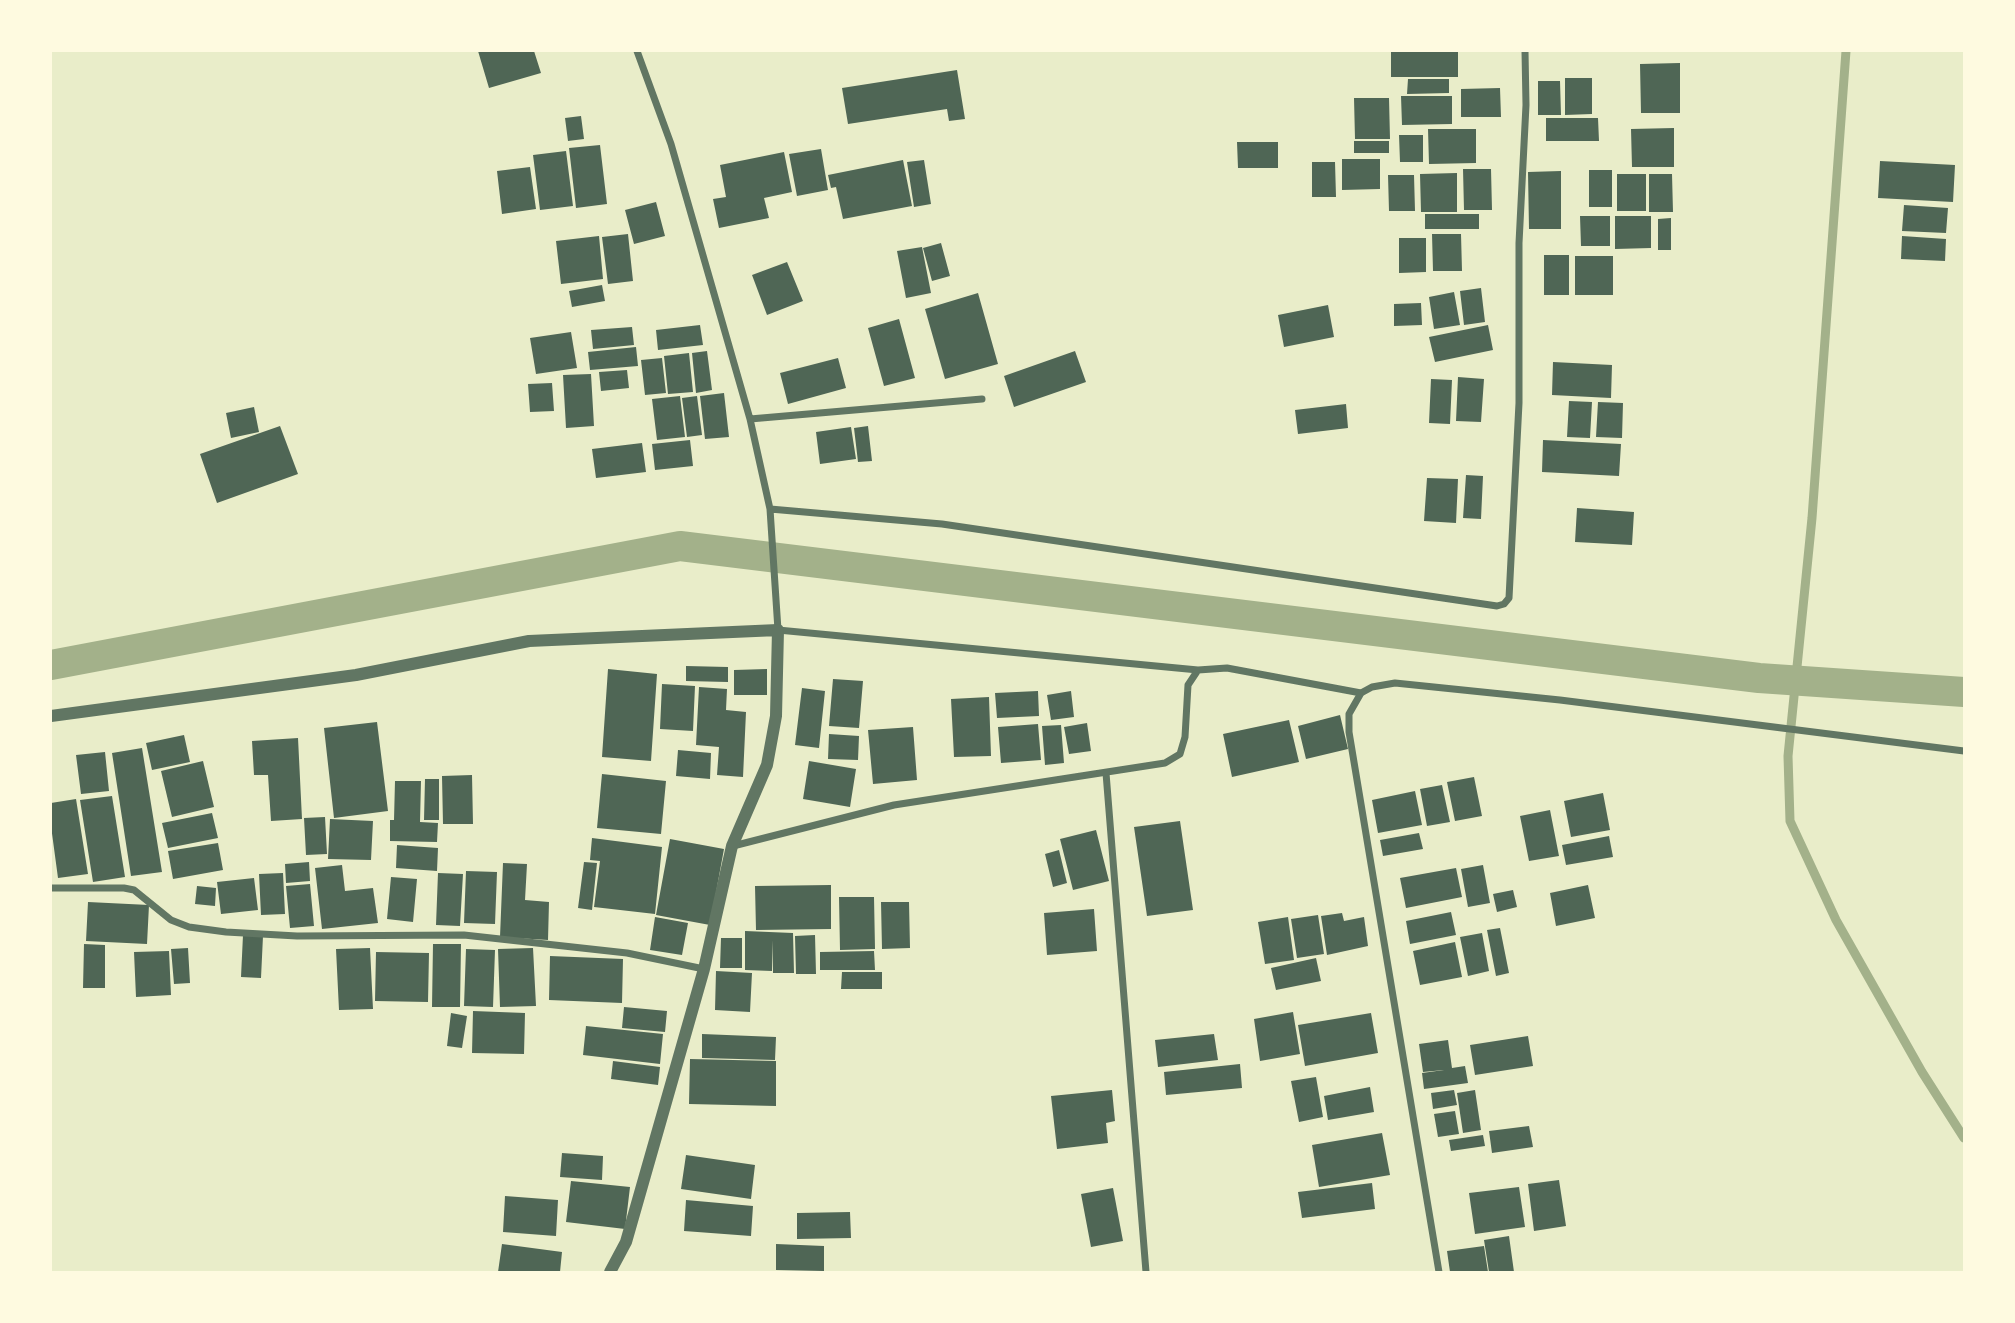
<!DOCTYPE html>
<html>
<head>
<meta charset="utf-8">
<style>
  body { margin:0 }
  #map { position:relative; width:2015px; height:1323px; overflow:hidden; background:#e9edc9; font-family:"IBM Plex Sans",sans-serif }
  canvas { display:block }
  .frame { position:absolute; inset:0; border:52px solid #fefae0; pointer-events:none }
</style>
</head>
<body>
<div id="map">
<canvas width="2015" height="1323"></canvas>
<div class="frame"></div>
</div>
<script>
const ctx = document.querySelector('canvas').getContext('2d');
ctx.lineJoin = 'round';
function toPath(rows) {
  const path = new Path2D();
  for (const r of rows) {
    path.moveTo(r[0], r[1]);
    for (let i = 2; i < r.length; i += 2) path.lineTo(r[i], r[i + 1]);
  }
  return path;
}
function strokePath(path, color, width, dash) {
  ctx.strokeStyle = color;
  ctx.lineWidth = width;
  ctx.lineCap = dash ? 'butt' : 'round';
  ctx.setLineDash(dash || []);
  ctx.stroke(path);
}
function fillPath(path, color) {
  ctx.fillStyle = color;
  ctx.fill(path, 'evenodd');
}
strokePath(toPath([
  [1846,51,1812,518,1788,756,1790,821,1836,920,1922,1072,1964,1138]
]), '#a3b18a', 9);
strokePath(toPath([
  [51,665,680,546,1759,678,1964,692]
]), '#a3b18a', 30);
fillPath(toPath([
  [478,51,534,51,541,73,489,88],
  [1391,51,1458,51,1458,77,1391,77],
  [1680,63,1680,113,1641,113,1640,64],
  [957,70,965,119,949,121,947,109,848,124,842,88],
  [1565,78,1592,78,1592,114,1565,115],
  [1408,79,1449,79,1449,93,1407,94],
  [1538,81,1560,81,1561,115,1538,115],
  [1500,88,1501,117,1461,117,1461,89],
  [1401,96,1452,96,1452,124,1402,125],
  [1354,98,1389,98,1390,139,1355,139],
  [581,116,584,139,568,141,565,118],
  [1546,118,1598,118,1599,141,1546,141],
  [1674,128,1674,167,1632,167,1631,129],
  [1428,129,1476,129,1476,163,1429,164],
  [1399,135,1423,135,1423,162,1400,162],
  [1354,141,1389,141,1389,153,1354,153],
  [1237,142,1278,142,1278,168,1238,168],
  [600,145,607,204,576,208,569,148],
  [821,149,828,190,797,196,789,154],
  [566,151,573,206,540,210,533,155],
  [784,152,792,192,764,198,769,218,719,228,713,199,726,197,720,165],
  [1342,159,1380,159,1380,189,1342,190],
  [903,160,912,206,843,219,836,187,831,188,828,175],
  [924,160,931,204,914,207,907,162],
  [1880,161,1955,165,1953,202,1878,198],
  [1312,162,1335,162,1336,197,1312,197],
  [530,167,536,209,502,214,497,171],
  [1463,169,1491,169,1492,210,1464,210],
  [1589,170,1612,170,1612,207,1589,207],
  [1561,171,1561,229,1529,229,1528,172],
  [1457,173,1457,212,1421,212,1420,174],
  [1617,174,1646,174,1646,211,1617,211],
  [1649,174,1672,174,1673,212,1649,212],
  [1388,175,1414,175,1415,211,1389,211],
  [656,202,665,236,634,244,625,210],
  [1904,205,1948,208,1946,233,1902,231],
  [1425,214,1479,214,1479,229,1425,229],
  [1580,216,1610,216,1610,246,1581,246],
  [1615,216,1651,216,1651,248,1615,249],
  [1671,218,1671,250,1658,250,1658,219],
  [628,234,633,281,608,284,602,237],
  [1432,234,1461,234,1462,271,1433,271],
  [599,236,603,279,561,284,556,241],
  [1902,236,1946,239,1945,261,1901,259],
  [1399,238,1426,238,1426,272,1399,273],
  [941,243,950,276,932,281,923,248],
  [922,247,931,293,906,298,897,251],
  [1544,255,1569,255,1569,295,1544,295],
  [1575,256,1613,256,1613,295,1575,295],
  [787,262,803,301,767,315,752,275],
  [602,285,605,301,572,307,569,291],
  [1481,288,1485,322,1464,325,1460,291],
  [1454,292,1460,325,1434,329,1429,297],
  [978,293,998,364,945,379,925,309],
  [1421,303,1422,325,1394,326,1394,304],
  [1328,305,1334,337,1284,347,1278,315],
  [899,319,915,378,884,386,868,328],
  [700,325,703,345,658,350,656,330],
  [1488,325,1493,350,1435,362,1429,337],
  [632,327,634,345,593,349,591,330],
  [571,332,577,368,536,374,530,338],
  [636,347,638,366,590,370,588,352],
  [707,351,712,390,696,393,692,353],
  [1075,351,1086,382,1014,407,1004,376],
  [689,353,693,392,668,394,664,356],
  [662,358,666,393,645,395,641,360],
  [838,358,846,388,788,404,780,373],
  [1553,362,1612,365,1611,398,1552,395],
  [627,370,629,388,601,391,599,372],
  [591,374,594,426,566,428,563,375],
  [1458,377,1484,379,1481,422,1456,421],
  [1431,379,1452,380,1450,424,1429,423],
  [552,383,554,411,530,412,528,384],
  [724,393,729,437,705,439,700,396],
  [680,396,685,437,657,440,652,399],
  [697,396,702,435,687,437,682,398],
  [1569,401,1592,402,1590,438,1567,437],
  [1598,402,1623,403,1622,438,1596,437],
  [1346,404,1348,428,1298,434,1295,410],
  [254,407,259,432,231,438,226,413],
  [280,426,298,474,217,503,200,454],
  [868,426,872,461,858,462,854,428],
  [851,427,856,459,820,464,816,432],
  [690,440,693,466,655,470,652,444],
  [1543,440,1621,444,1619,476,1542,472],
  [642,443,646,472,596,478,592,449],
  [1466,475,1483,476,1481,519,1463,518],
  [1427,478,1458,479,1456,523,1424,521],
  [1577,508,1634,512,1632,545,1575,542],
  [686,666,728,667,728,682,686,681],
  [608,669,657,674,651,761,602,757],
  [767,669,767,695,734,695,734,670],
  [833,679,863,681,859,728,829,726],
  [662,684,695,686,693,731,660,729],
  [699,687,727,689,726,710,746,712,743,777,717,775,719,747,696,745],
  [802,688,825,691,819,748,795,745],
  [1038,691,1039,716,997,718,995,693],
  [1071,691,1074,717,1051,720,1047,695],
  [989,697,991,756,954,757,951,699],
  [1340,715,1348,749,1306,759,1298,726],
  [1289,720,1299,762,1232,777,1223,734],
  [377,722,388,811,334,818,324,728],
  [1087,723,1091,751,1069,754,1064,727],
  [1038,724,1041,760,1001,763,998,727],
  [1061,725,1064,763,1045,765,1042,726],
  [913,727,917,780,873,784,868,730],
  [829,734,859,736,858,760,828,759],
  [184,735,190,762,152,770,146,743],
  [298,738,302,819,271,821,268,775,254,775,252,741],
  [142,748,162,872,131,876,112,753],
  [678,750,711,753,710,779,676,776],
  [105,752,109,791,81,794,76,755],
  [203,761,214,807,172,817,161,771],
  [809,761,856,769,850,807,803,799],
  [602,774,666,781,661,834,597,828],
  [472,775,473,824,443,824,442,776],
  [1474,777,1482,816,1455,821,1447,782],
  [425,779,439,779,439,820,424,820],
  [395,781,421,781,420,822,438,823,437,842,390,841,390,820,394,820],
  [1442,785,1450,822,1427,826,1420,789],
  [1415,791,1422,825,1378,833,1372,800],
  [1603,793,1610,830,1571,837,1564,801],
  [112,796,125,877,93,882,80,800],
  [76,799,88,874,58,878,51,826,51,803],
  [1550,810,1559,856,1529,861,1520,816],
  [212,813,218,838,168,848,162,823],
  [325,817,327,854,306,855,304,818],
  [330,819,373,821,371,860,328,859],
  [1180,821,1193,910,1147,916,1134,827],
  [1096,830,1109,881,1073,890,1060,839],
  [1419,833,1423,849,1383,856,1380,840],
  [1609,836,1613,857,1566,865,1562,845],
  [592,838,662,847,655,914,594,907,600,861,590,860],
  [670,839,724,849,710,925,656,915],
  [218,843,223,870,173,879,168,851],
  [397,845,438,848,437,871,396,868],
  [1059,850,1067,883,1053,887,1045,854],
  [309,862,310,881,286,883,285,864],
  [584,862,597,863,592,910,578,908],
  [503,863,527,864,525,900,549,902,548,940,500,937],
  [342,865,345,891,373,888,378,923,322,929,315,868],
  [1483,865,1490,903,1468,907,1461,869],
  [1456,868,1462,897,1406,908,1400,878],
  [466,871,497,872,495,924,464,923],
  [283,873,285,914,261,915,259,874],
  [438,873,463,874,460,926,436,925],
  [391,877,417,879,413,922,387,919],
  [254,878,258,910,221,914,217,882],
  [310,884,314,926,290,928,286,886],
  [831,885,831,929,756,930,755,886],
  [1588,885,1595,918,1556,926,1550,893],
  [197,886,216,888,215,906,195,904],
  [1513,890,1517,907,1497,912,1493,894],
  [839,897,874,897,875,949,840,950],
  [88,902,149,905,147,944,86,941],
  [881,902,909,902,910,948,882,949],
  [1094,909,1097,951,1047,955,1044,913],
  [1451,912,1456,935,1410,944,1406,921],
  [1342,913,1344,921,1364,917,1368,946,1327,955,1321,916],
  [1318,915,1324,954,1297,958,1291,919],
  [655,917,688,923,682,955,650,950],
  [1288,917,1294,960,1265,964,1258,922],
  [1500,928,1509,973,1496,976,1487,930],
  [745,931,793,933,794,973,773,973,773,940,772,971,745,970],
  [1482,933,1489,971,1468,976,1460,937],
  [243,935,263,936,261,978,241,977],
  [815,935,816,974,796,974,795,936],
  [721,938,742,938,742,968,720,968],
  [1455,942,1462,977,1420,985,1413,951],
  [84,944,105,945,105,988,83,988],
  [433,944,461,944,460,1007,432,1007],
  [188,948,190,983,174,984,171,949],
  [370,948,373,1009,339,1010,336,949],
  [533,948,536,1006,500,1007,498,949],
  [466,949,495,950,493,1007,464,1006],
  [169,951,171,995,136,997,134,952],
  [874,951,875,970,820,970,820,952],
  [376,952,429,953,428,1002,375,1001],
  [550,956,623,959,622,1003,549,1000],
  [1316,958,1321,981,1276,990,1271,968],
  [716,971,752,973,750,1012,715,1010],
  [842,972,882,972,882,989,841,989],
  [624,1007,667,1011,665,1032,622,1028],
  [473,1011,525,1013,524,1054,472,1053],
  [1293,1012,1300,1054,1260,1061,1254,1019],
  [451,1013,467,1016,462,1048,447,1046],
  [1371,1013,1378,1053,1305,1066,1298,1025],
  [586,1026,663,1034,660,1064,583,1055],
  [702,1034,776,1037,775,1060,702,1058],
  [1214,1034,1218,1060,1158,1067,1155,1040],
  [1528,1036,1533,1066,1475,1075,1470,1045],
  [1448,1040,1452,1068,1465,1066,1468,1083,1424,1089,1422,1073,1444,1070,1423,1072,1419,1044],
  [690,1059,776,1061,776,1106,689,1104],
  [613,1061,660,1067,658,1085,611,1079],
  [1240,1064,1242,1088,1166,1095,1164,1072],
  [1316,1077,1323,1117,1299,1122,1291,1081],
  [1370,1087,1374,1112,1328,1120,1324,1096],
  [1112,1090,1115,1121,1106,1123,1108,1143,1057,1149,1051,1096],
  [1454,1090,1457,1105,1433,1109,1431,1093],
  [1475,1090,1481,1130,1463,1133,1457,1093],
  [1455,1111,1459,1134,1438,1137,1434,1114],
  [1529,1126,1533,1147,1492,1153,1489,1131],
  [1382,1133,1390,1175,1319,1187,1312,1145],
  [1483,1135,1485,1146,1451,1151,1449,1140],
  [562,1153,603,1156,602,1180,560,1177],
  [686,1155,755,1165,751,1199,681,1189],
  [1559,1180,1566,1226,1534,1231,1528,1184],
  [571,1181,630,1187,625,1229,566,1222],
  [1372,1183,1375,1209,1302,1218,1298,1192],
  [1519,1187,1525,1227,1475,1234,1469,1193],
  [1113,1188,1123,1241,1091,1247,1081,1194],
  [505,1196,558,1200,556,1236,503,1232],
  [686,1200,753,1206,751,1236,684,1231],
  [850,1212,851,1238,797,1239,797,1213],
  [1509,1236,1514,1272,1489,1272,1484,1240],
  [502,1244,562,1252,560,1272,498,1272],
  [776,1244,824,1246,824,1271,776,1270],
  [1484,1246,1488,1272,1450,1272,1447,1251]
]), '#4f6655');
strokePath(toPath([
  [637,51,671,144,750,419,770,509,778,630,1198,670],
  [750,419,982,399],
  [770,509,942,524,1497,606,1504,604,1509,598,1519,403,1519,243,1526,105,1525,51],
  [1106,773,1146,1272],
  [733,846,894,805,1165,763,1180,754,1185,737,1188,685,1198,670,1227,668,1361,693],
  [51,888,124,888,134,890,171,920,189,927,226,932,297,936,464,935,627,953,704,969],
  [1439,1272,1349,732,1349,714,1361,693,1372,687,1395,683,1560,700,1964,751]
]), '#617663', 7);
strokePath(toPath([
  [51,716,356,675,529,641,778,630,776,716,767,765,732,846,704,969,626,1242,610,1272]
]), '#617663', 12);
</script>
</body>
</html>
